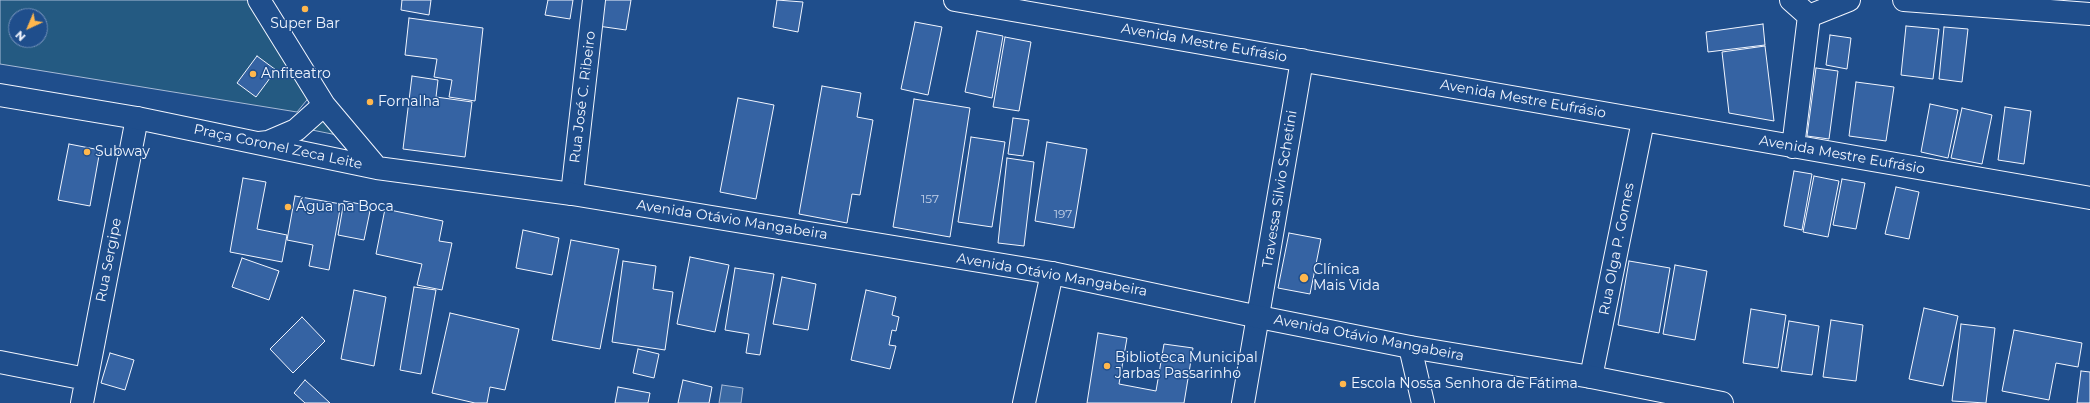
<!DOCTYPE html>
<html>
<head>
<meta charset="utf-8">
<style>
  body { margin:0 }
  #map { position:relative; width:2090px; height:403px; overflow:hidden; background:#1f4e8c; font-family:Montserrat,sans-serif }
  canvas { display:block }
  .north { position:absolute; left:8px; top:8px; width:40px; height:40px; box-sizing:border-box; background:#1f4e8c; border:1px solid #7391ba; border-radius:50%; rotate:224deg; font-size:11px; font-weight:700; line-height:16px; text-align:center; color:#f2f6ff }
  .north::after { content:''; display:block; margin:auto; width:14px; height:18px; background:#ffb74d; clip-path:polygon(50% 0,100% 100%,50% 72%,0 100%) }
</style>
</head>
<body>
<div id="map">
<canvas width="2090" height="403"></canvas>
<div class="north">N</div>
</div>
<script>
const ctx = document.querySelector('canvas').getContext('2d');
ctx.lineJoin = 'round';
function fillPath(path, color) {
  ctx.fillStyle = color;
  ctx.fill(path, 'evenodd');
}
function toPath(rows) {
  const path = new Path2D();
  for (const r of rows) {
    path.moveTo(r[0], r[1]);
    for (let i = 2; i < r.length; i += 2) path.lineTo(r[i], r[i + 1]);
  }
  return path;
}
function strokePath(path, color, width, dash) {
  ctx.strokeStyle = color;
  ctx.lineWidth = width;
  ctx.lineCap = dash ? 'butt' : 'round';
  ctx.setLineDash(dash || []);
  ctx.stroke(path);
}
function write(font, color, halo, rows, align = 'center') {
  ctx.font = font + ' Montserrat,sans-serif';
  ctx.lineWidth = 3;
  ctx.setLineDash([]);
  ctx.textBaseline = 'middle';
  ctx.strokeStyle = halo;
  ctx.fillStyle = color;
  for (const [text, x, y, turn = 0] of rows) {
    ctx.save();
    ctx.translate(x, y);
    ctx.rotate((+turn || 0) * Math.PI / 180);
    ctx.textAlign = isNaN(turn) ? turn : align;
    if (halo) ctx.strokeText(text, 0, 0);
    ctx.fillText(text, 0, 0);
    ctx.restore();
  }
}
const green = toPath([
  [0,0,253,0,311,95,297,112,0,64,0,0],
  [16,16,40,16,40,40,16,40,16,16],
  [328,111,342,136,302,128,328,111]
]);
fillPath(green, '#245a82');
strokePath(green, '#a8bbd7', 1);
const water = toPath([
  [722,385,743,388,741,403,719,403,722,385]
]);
fillPath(water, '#3b69a3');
strokePath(water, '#a8bbd7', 1);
const building = toPath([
  [402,0,431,0,429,15,401,10,402,0],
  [548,0,573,0,570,19,545,15,548,0],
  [602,0,631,0,626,30,598,26,602,0],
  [777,0,803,2,798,32,773,27,777,0],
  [409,18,483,28,475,101,449,97,452,80,434,77,437,59,405,55,409,18],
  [915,22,942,27,928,95,901,89,915,22],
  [1763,24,1765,45,1708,52,1706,32,1763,24],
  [1906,26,1939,29,1933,79,1901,75,1906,26],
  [1944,27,1968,29,1962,82,1939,79,1944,27],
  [977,31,1003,36,992,98,965,92,977,31],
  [1830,35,1851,38,1847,69,1826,65,1830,35],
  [1005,37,1031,42,1019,111,993,107,1005,37],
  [1765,46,1774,121,1729,113,1722,52,1765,46],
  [257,56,276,70,256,97,237,83,257,56],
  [1816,68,1838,71,1829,139,1807,136,1816,68],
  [412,76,438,80,436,97,472,102,465,157,403,149,412,76],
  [1856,82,1894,87,1886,141,1849,136,1856,82],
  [822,86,861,93,857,117,873,120,860,195,852,194,847,223,799,214,822,86],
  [738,98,774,105,756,199,720,192,738,98],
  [914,99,970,108,950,237,893,227,914,99],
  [1930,104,1958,110,1948,158,1921,152,1930,104],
  [2005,107,2031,111,2024,164,1998,160,2005,107],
  [1962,108,1992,115,1982,164,1951,158,1962,108],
  [1013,118,1029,120,1023,156,1008,154,1013,118],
  [971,137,1005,142,992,227,958,222,971,137],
  [1047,142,1087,149,1074,228,1035,221,1047,142],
  [69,144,100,150,90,206,58,200,69,144],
  [1007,158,1034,162,1024,246,998,243,1007,158],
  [1794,171,1812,174,1802,230,1784,226,1794,171],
  [1814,176,1839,181,1828,237,1803,232,1814,176],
  [243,178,266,182,257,229,287,235,282,262,230,252,243,178],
  [1842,179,1865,183,1856,229,1833,225,1842,179],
  [1896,187,1919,192,1909,239,1885,234,1896,187],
  [295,196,341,204,329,270,309,266,313,245,287,240,295,196],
  [344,201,371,206,364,240,338,235,344,201],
  [385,209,443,221,439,241,452,243,442,290,417,285,422,264,376,254,385,209],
  [523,230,559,238,552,275,516,268,523,230],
  [1289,233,1321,239,1310,294,1278,288,1289,233],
  [571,240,619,249,600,349,552,340,571,240],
  [690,257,729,265,715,332,677,324,690,257],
  [242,258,279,271,269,300,232,287,242,258],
  [623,261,656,266,653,289,673,292,665,350,612,342,623,261],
  [1629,261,1670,268,1659,333,1618,325,1629,261],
  [1675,265,1707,271,1695,340,1663,334,1675,265],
  [735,268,774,274,760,355,746,353,749,334,725,330,735,268],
  [782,277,816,284,808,330,773,324,782,277],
  [414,287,436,290,421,374,400,370,414,287],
  [354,290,386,297,374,366,341,359,354,290],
  [866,290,896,297,892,315,899,317,896,331,892,330,889,345,896,346,890,369,851,360,866,290],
  [1924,308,1958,316,1943,386,1909,379,1924,308],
  [1751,309,1786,315,1778,368,1743,363,1751,309],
  [450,313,519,329,505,390,490,387,487,403,475,403,432,393,450,313],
  [302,317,325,341,293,373,270,349,302,317],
  [1831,320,1863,325,1856,381,1823,377,1831,320],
  [1789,321,1819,326,1812,375,1781,371,1789,321],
  [1961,324,1995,328,1986,403,1952,401,1961,324],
  [2014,330,2082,343,2078,367,2056,363,2049,400,2002,391,2014,330],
  [1098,333,1127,338,1119,384,1156,391,1164,344,1193,348,1184,403,1087,403,1098,333],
  [638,349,659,354,654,378,633,373,638,349],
  [110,353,134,360,125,390,101,383,110,353],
  [2081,371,2090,372,2090,403,2077,403,2081,371],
  [305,380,330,403,305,403,294,393,305,380],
  [683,380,712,387,709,403,678,403,683,380],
  [618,387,650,393,648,403,615,403,618,387]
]);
fillPath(building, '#3563a3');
strokePath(building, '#f2f6ff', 1);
const minor = toPath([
  [955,0,2090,198],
  [1791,0,1809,16],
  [1904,0,2090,14],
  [1809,16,1849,0],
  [1793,147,1809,16],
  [572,194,594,0],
  [1410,347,1423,403],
  [0,362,86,379],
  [1591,377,1643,121],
  [82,403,137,118],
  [1024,403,1052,273],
  [1243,403,1302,60]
]);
const major = toPath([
  [259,0,324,105,377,168],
  [0,95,137,118,377,168,572,194,1052,273,1259,317,1410,347,1591,377,1722,403],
  [259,143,268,142,296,130,324,105]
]);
strokePath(minor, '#f2f6ff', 24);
strokePath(major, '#f2f6ff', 24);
strokePath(minor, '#1f4e8c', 22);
strokePath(major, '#1f4e8c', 22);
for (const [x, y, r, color] of [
  [305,9,4,"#ffb74d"],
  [253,74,4,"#ffb74d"],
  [370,102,4,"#ffb74d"],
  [87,152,4,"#ffb74d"],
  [288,207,4,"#ffb74d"],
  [1304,278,5,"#ffb74d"],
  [1107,366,4,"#ffb74d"],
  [1343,384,4,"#ffb74d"]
]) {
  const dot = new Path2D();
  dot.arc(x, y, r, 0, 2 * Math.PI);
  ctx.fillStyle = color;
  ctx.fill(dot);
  strokePath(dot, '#1f4e8c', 1.5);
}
write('12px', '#c3d1e8', null, [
  ["157",930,199],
  ["197",1063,214]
]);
write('14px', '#f2f6ff', '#1f4e8c', [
  ["Super Bar",305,24,"center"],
  ["Anfiteatro",261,74],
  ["Fornalha",378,102],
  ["Subway",95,152],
  ["Água na Boca",296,207],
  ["Clínica",1313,270],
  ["Mais Vida",1313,286],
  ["Biblioteca Municipal",1115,358],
  ["Jarbas Passarinho",1115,374],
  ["Escola Nossa Senhora de Fátima",1351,384]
], 'left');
write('14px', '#f2f6ff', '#1f4e8c', [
  ["Avenida Mestre Eufrásio",1204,43,10],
  ["Rua José C. Ribeiro",583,97,-83],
  ["Avenida Mestre Eufrásio",1523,99,10],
  ["Praça Coronel Zeca Leite",278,147,12],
  ["Avenida Mestre Eufrásio",1842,155,10],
  ["Travessa Silvio Schetini",1280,189,-81],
  ["Avenida Otávio Mangabeira",732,220,9],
  ["Rua Olga P. Gomes",1617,249,-79],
  ["Rua Sergipe",109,260,-79],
  ["Avenida Otávio Mangabeira",1052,275,10],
  ["Avenida Otávio Mangabeira",1369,338,11]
]);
</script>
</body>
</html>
